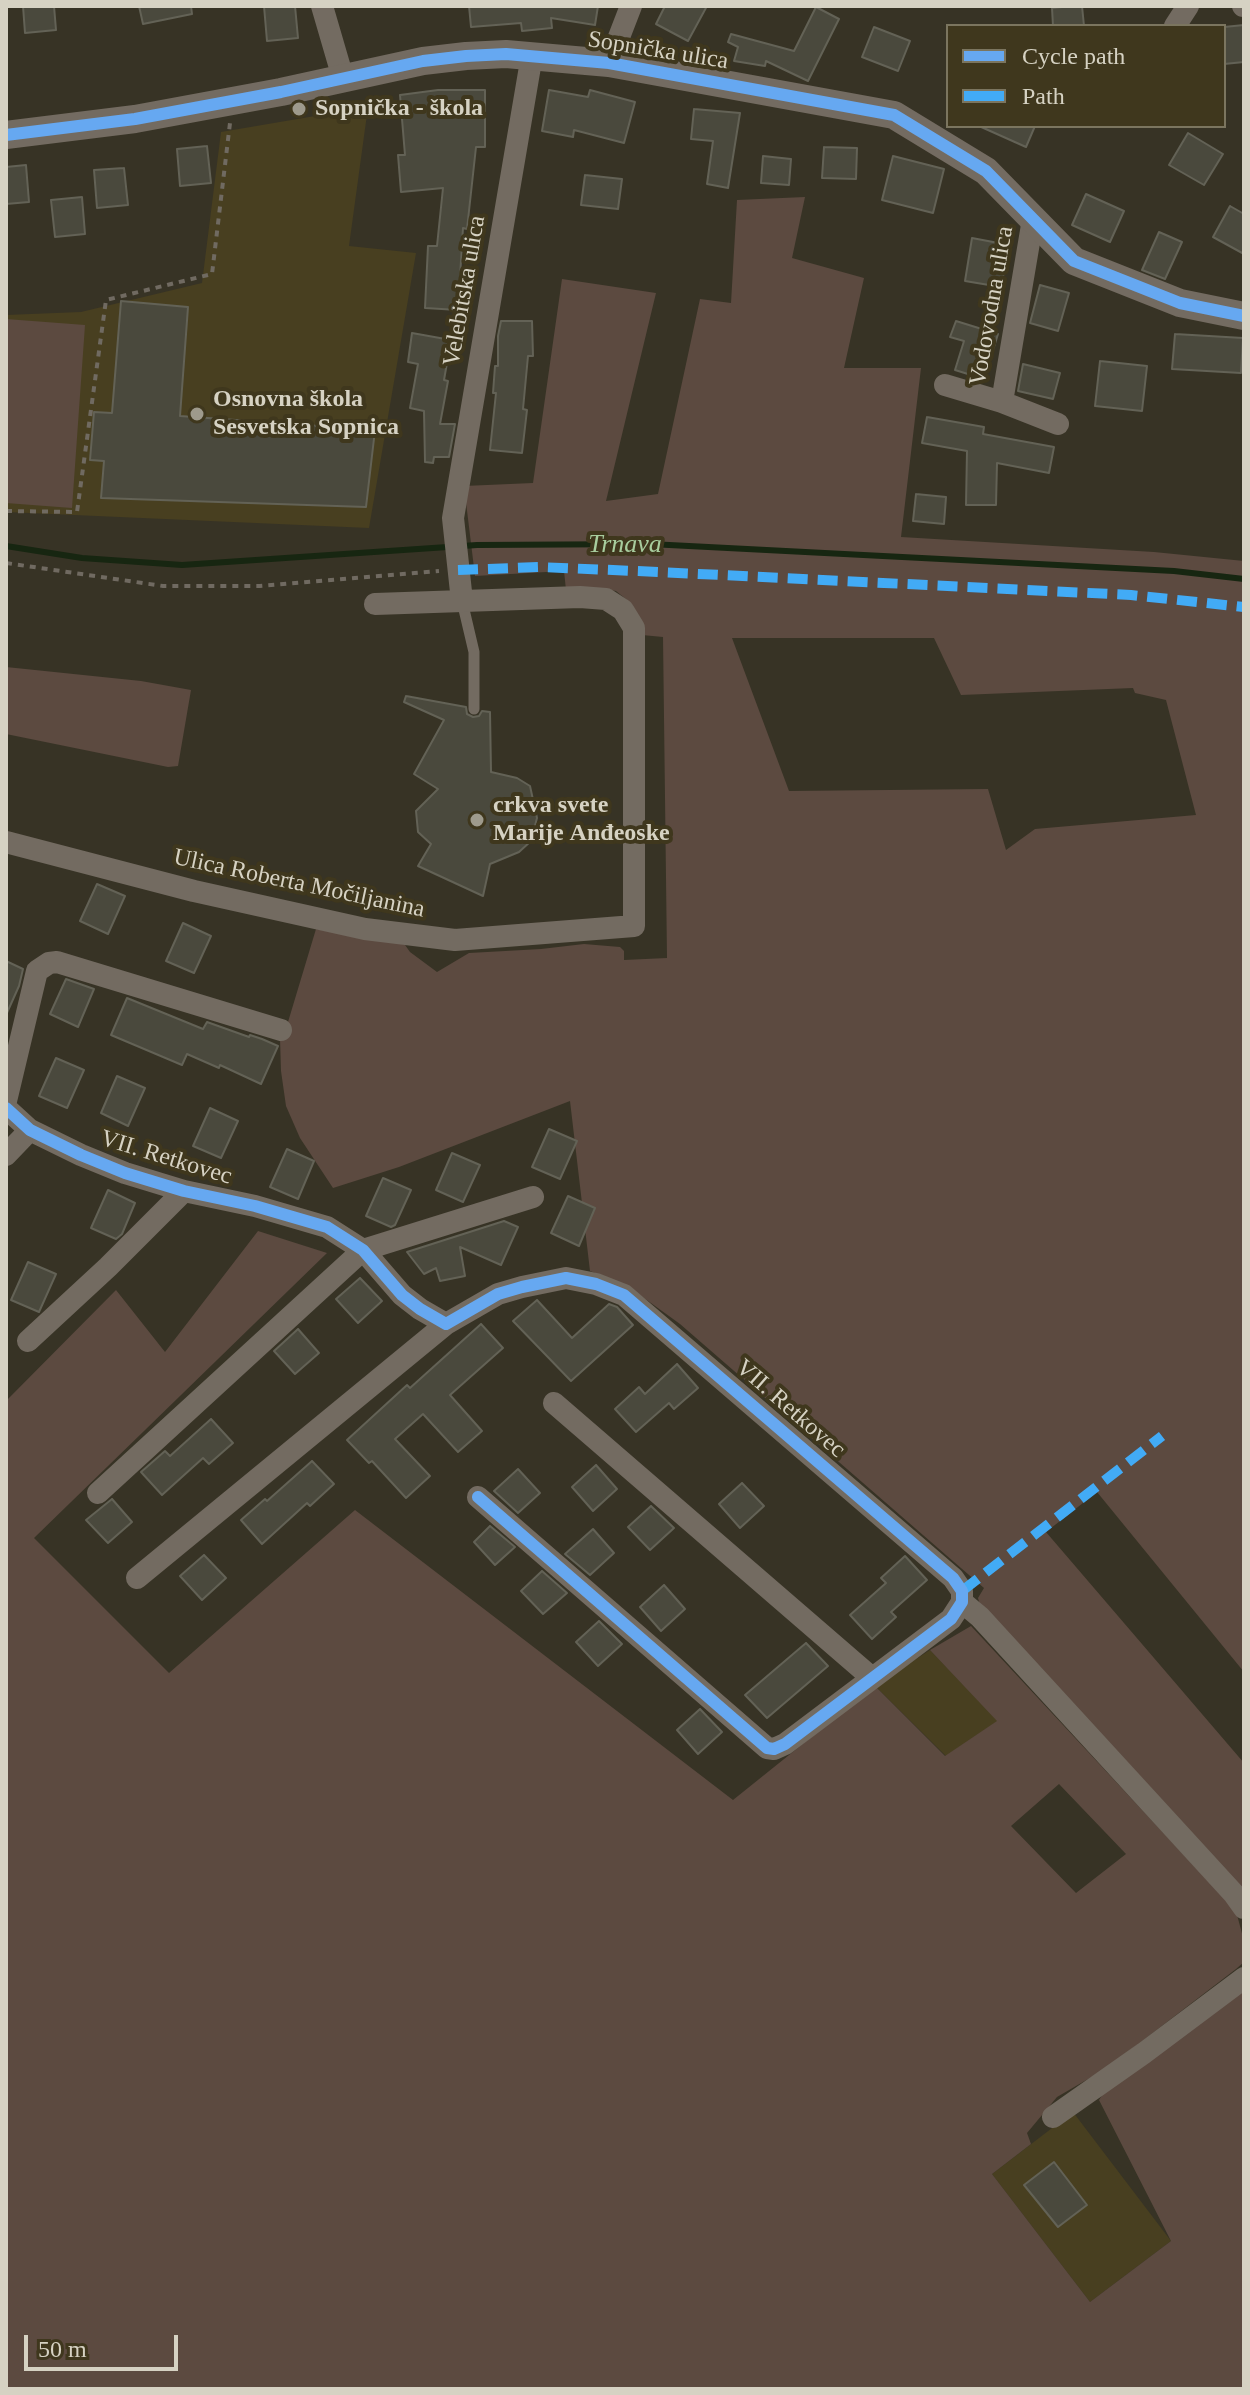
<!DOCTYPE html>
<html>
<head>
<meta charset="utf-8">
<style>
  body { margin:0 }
  #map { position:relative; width:1250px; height:2395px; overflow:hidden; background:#373325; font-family:Georgia,serif }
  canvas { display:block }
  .frame { position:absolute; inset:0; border:8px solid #d6d2c3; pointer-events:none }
  .legend { position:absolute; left:946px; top:24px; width:280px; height:104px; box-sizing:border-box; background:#3f371d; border:2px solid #7b755f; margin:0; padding:10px 14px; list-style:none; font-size:24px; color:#d6d2c3 }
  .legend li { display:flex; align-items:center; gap:16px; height:40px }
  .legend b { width:40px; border:2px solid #7b755f }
  .scale { position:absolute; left:24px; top:2335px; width:154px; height:36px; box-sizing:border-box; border:4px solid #d6d2c3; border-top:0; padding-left:10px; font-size:24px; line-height:28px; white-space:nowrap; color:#d6d2c3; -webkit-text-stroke:6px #3f371d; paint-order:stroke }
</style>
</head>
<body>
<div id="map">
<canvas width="1250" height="2395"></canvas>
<div class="frame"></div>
<ul class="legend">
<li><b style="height:10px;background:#66a8f1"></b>Cycle path</li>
<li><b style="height:10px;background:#42abf6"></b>Path</li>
</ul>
<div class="scale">50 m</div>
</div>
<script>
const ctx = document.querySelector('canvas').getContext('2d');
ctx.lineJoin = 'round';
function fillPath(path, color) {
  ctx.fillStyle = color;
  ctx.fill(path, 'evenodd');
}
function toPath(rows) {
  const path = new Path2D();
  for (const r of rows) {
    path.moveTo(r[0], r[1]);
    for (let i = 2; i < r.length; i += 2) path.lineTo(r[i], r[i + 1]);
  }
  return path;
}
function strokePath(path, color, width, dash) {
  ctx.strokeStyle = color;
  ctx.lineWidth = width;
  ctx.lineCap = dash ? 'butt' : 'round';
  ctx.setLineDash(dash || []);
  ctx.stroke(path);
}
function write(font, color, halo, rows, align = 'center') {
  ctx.font = font + ' Georgia,serif';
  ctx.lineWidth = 8;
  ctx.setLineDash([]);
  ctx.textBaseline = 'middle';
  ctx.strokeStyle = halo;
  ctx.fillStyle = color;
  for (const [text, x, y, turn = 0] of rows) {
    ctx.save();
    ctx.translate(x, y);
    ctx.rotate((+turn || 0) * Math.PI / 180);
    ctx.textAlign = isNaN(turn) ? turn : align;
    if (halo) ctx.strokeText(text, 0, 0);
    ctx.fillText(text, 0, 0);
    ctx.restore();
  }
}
fillPath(toPath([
  [368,107,349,246,416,253,369,528,6,512,6,315,81,312,202,283,221,132],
  [930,1650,998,1721,946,1756,875,1686],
  [1073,2112,1171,2241,1090,2302,992,2174]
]), '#483f20');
fillPath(toPath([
  [805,197,792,258,864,278,844,368,921,368,901,537,1154,552,1244,561,1244,1672,1097,1492,1046,1532,1244,1763,1244,1894,981,1609,978,1598,984,1588,680,1324,626,1285,590,1271,570,1101,399,1167,333,1188,300,1138,286,1106,281,1071,280,1038,288,1022,316,929,389,940,405,945,410,952,437,972,469,953,541,949,584,944,620,947,624,951,624,960,667,958,663,637,642,635,632,604,616,591,600,588,566,590,564,571,475,576,464,486,533,483,562,279,656,293,606,501,658,494,700,299,731,303,737,200],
  [732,638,934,638,961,695,1133,688,1135,693,1166,700,1196,815,1035,829,1006,850,988,789,789,791],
  [6,319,85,325,72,508,6,503],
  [6,667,141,681,191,690,178,766,168,767,6,734],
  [258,1231,327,1253,34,1538,169,1673,355,1510,733,1800,875,1686,945,1756,997,1721,930,1650,971,1626,1236,1911,1244,1941,1244,1962,1236,1969,1107,2068,1057,2097,1027,2133,1031,2144,992,2174,1090,2302,1171,2241,1099,2100,1106,2089,1244,1988,1244,2389,6,2389,6,1401,116,1290,165,1352],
  [1059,1784,1126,1854,1076,1893,1011,1826]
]), '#5c4a40');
strokePath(toPath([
  [6,546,82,558,182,565,477,545,650,544,1174,571,1244,579]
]), '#172611', 6);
const building = toPath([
  [23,6,54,6,56,30,25,33,23,6],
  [139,6,191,6,192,14,143,24,139,6],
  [264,6,295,6,298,38,267,41,264,6],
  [469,6,598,6,595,25,551,18,552,28,522,31,521,23,471,27,469,6],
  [665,6,707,6,688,41,656,24,665,6],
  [1072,6,1082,6,1084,26,1053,26,1052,8,1072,6],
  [816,7,839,19,808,81,766,61,765,66,734,61,738,47,728,42,731,34,794,51,816,7],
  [1244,25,1244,62,1224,64,1224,27,1244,25],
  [874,27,910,41,898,71,862,57,874,27],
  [438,90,485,90,485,147,476,147,467,229,463,228,458,310,425,308,428,246,437,246,443,188,401,192,398,155,405,155,400,95,438,90],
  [549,90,588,97,590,90,635,102,624,143,574,130,573,137,542,131,549,90],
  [694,109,740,113,728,188,707,184,713,141,691,139,694,109],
  [979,126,1035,126,1026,147,979,126],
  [1188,133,1223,154,1204,185,1169,165,1188,133],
  [207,146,211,183,180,186,177,149,207,146],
  [824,147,857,148,856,179,822,178,824,147],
  [763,156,791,159,789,185,761,183,763,156],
  [893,156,944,169,933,213,882,200,893,156],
  [26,165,29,202,6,204,6,167,26,165],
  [124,168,128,205,97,208,94,170,124,168],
  [585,175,622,179,618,209,581,205,585,175],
  [1086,194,1124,211,1110,242,1072,225,1086,194],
  [82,197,85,234,55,237,51,200,82,197],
  [1230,206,1244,214,1244,254,1213,237,1230,206],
  [1159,232,1182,242,1165,279,1142,270,1159,232],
  [972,238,1009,245,1001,287,965,281,972,238],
  [1040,285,1069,293,1058,331,1030,323,1040,285],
  [121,301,188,307,180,416,375,430,366,507,101,498,104,461,90,460,94,412,112,413,121,301],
  [501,321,532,321,533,356,528,356,523,409,527,410,522,453,490,450,496,393,493,393,495,366,498,366,498,336,501,321],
  [956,321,998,334,984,379,955,370,964,341,950,337,956,321],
  [412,333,451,340,444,380,448,381,440,424,455,424,449,457,434,457,433,463,425,462,424,411,410,408,418,364,408,362,412,333],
  [1175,334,1243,338,1241,373,1172,369,1175,334],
  [1100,361,1147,366,1142,411,1095,406,1100,361],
  [1023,364,1060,373,1053,399,1018,391,1023,364],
  [927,417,984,427,983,434,1054,447,1049,473,997,463,996,505,966,505,967,451,922,443,927,417],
  [916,494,946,497,944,524,913,521,916,494],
  [406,696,466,707,467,714,473,717,479,716,482,711,490,712,491,772,517,778,530,786,537,818,531,841,519,852,490,864,483,896,418,866,431,844,418,832,416,811,438,789,414,774,444,720,404,702,406,696],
  [97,884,125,896,108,934,80,921,97,884],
  [183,923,211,936,194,973,166,961,183,923],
  [6,961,23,969,19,986,6,1015,6,961],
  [66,979,94,989,78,1027,50,1014,66,979],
  [127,998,203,1029,207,1022,249,1037,250,1035,262,1039,278,1046,261,1084,220,1065,219,1068,187,1054,182,1065,111,1035,127,998],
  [56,1058,84,1070,67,1108,39,1096,56,1058],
  [117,1076,145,1088,128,1126,101,1113,117,1076],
  [210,1108,238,1121,221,1158,193,1146,210,1108],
  [549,1129,577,1141,560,1179,532,1167,549,1129],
  [287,1149,314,1161,298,1199,270,1187,287,1149],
  [452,1153,480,1165,463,1202,436,1190,452,1153],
  [383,1178,411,1190,395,1225,391,1227,366,1216,383,1178],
  [108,1190,135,1203,122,1234,116,1239,91,1228,108,1190],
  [568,1196,595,1208,579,1246,551,1233,568,1196],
  [504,1221,518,1227,501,1265,460,1247,465,1276,440,1281,436,1268,424,1274,407,1252,504,1221],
  [28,1262,56,1274,39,1312,11,1300,28,1262],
  [360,1278,382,1301,358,1323,336,1299,360,1278],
  [537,1300,572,1338,609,1304,617,1307,633,1325,571,1381,513,1321,537,1300],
  [481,1324,503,1348,450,1395,482,1431,458,1452,423,1414,395,1439,430,1476,406,1498,372,1461,369,1463,347,1440,407,1385,410,1388,481,1324],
  [298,1329,319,1353,295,1374,274,1351,298,1329],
  [677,1364,698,1388,674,1409,669,1403,636,1432,615,1409,639,1387,645,1394,677,1364],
  [211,1419,233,1443,209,1464,203,1458,162,1495,141,1472,165,1451,170,1456,211,1419],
  [312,1461,334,1484,310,1506,307,1503,262,1544,241,1520,265,1499,267,1501,312,1461],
  [596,1465,617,1489,593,1511,572,1487,596,1465],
  [518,1469,540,1493,518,1513,494,1491,518,1469],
  [742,1483,764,1506,740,1528,719,1504,742,1483],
  [112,1499,132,1522,108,1543,86,1520,112,1499],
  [651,1506,674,1528,650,1550,628,1527,651,1506],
  [490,1526,515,1547,495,1565,474,1542,490,1526],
  [593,1529,614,1553,590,1575,565,1554,593,1529],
  [204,1555,226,1578,202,1600,180,1576,204,1555],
  [905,1556,927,1580,891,1612,896,1617,872,1639,850,1615,886,1583,881,1578,905,1556],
  [542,1571,567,1593,543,1614,521,1591,542,1571],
  [664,1585,685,1609,661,1631,640,1607,664,1585],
  [599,1621,622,1644,598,1666,576,1642,599,1621],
  [806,1643,828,1666,767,1718,745,1695,806,1643],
  [700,1709,722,1732,698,1754,677,1730,700,1709],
  [1054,2162,1087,2205,1058,2227,1024,2185,1054,2162]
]);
fillPath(building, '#4a493d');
strokePath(building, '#636256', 2);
strokePath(toPath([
  [6,511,77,512,106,300,212,274,230,123],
  [6,563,163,586,260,586,439,571]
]), '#706a61', 4, [6, 6]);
strokePath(toPath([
  [462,601,474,652,474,709]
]), '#736b61', 11);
strokePath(toPath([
  [322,6,343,78],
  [1243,6,1244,6],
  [1175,26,1188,6],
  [609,63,631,6],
  [945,385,1002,402,1058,424],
  [1002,402,1033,219],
  [462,601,453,518,532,55],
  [6,842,194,891,365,929,455,940,634,926,634,628,623,610,606,599,580,597,375,604],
  [6,1101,37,971,49,963,57,962,281,1030],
  [6,1108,30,1130,81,1155,125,1173,184,1191,255,1206,327,1227,363,1250,402,1295,420,1309,446,1324,498,1294,522,1287,566,1278,596,1284,624,1295,953,1578,962,1591,962,1602,951,1619,785,1744,774,1749,767,1748,478,1497],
  [6,1155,30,1130],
  [28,1341,108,1267,184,1191],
  [554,1403,871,1677],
  [98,1493,363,1250,533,1197],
  [137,1578,446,1324],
  [962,1602,980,1617,1234,1894,1244,1908],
  [1053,2117,1144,2053,1244,1978]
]), '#736b61', 22);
strokePath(toPath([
  [6,135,135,119,281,92,423,61,466,56,506,54,609,63,894,115,986,171,1074,261,1180,303,1244,316]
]), '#736b61', 28);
strokePath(toPath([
  [458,570,539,567,659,572,1131,595,1244,607],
  [962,1591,1162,1436]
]), '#42abf6', 10, [20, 10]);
strokePath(toPath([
  [6,135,135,119,281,92,423,61,466,56,506,54,609,63,894,115,986,171,1074,261,1180,303,1244,316],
  [6,1108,30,1130,81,1155,125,1173,184,1191,255,1206,327,1227,363,1250,402,1295,420,1309,446,1324,498,1294,522,1287,566,1278,596,1284,624,1295,953,1578,962,1591,962,1602,951,1619,785,1744,774,1749,767,1748,478,1497]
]), '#66a8f1', 12);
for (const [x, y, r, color] of [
  [299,109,8,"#9e9a8c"],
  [197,414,8,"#9e9a8c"],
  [477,820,8,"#9e9a8c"]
]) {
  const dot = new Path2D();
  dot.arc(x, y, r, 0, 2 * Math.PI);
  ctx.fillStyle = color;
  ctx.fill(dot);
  strokePath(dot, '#3f371d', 3);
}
write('24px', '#d6d2c3', '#3f371d', [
  ["Sopnička ulica",658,51,9],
  ["Velebitska ulica",465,291,-80],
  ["Vodovodna ulica",992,306,-80],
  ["Ulica Roberta Močiljanina",299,884,12],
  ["VII. Retkovec",166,1158,17],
  ["VII. Retkovec",790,1409,41]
]);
write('bold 24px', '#d6d2c3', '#3f371d', [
  ["Sopnička - škola",315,109],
  ["Osnovna škola",213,400],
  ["Sesvetska Sopnica",213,428],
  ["crkva svete",493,806],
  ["Marije Anđeoske",493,834]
], 'left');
write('italic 26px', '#a8cd9e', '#3f371d', [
  ["Trnava",625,545]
]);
</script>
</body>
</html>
